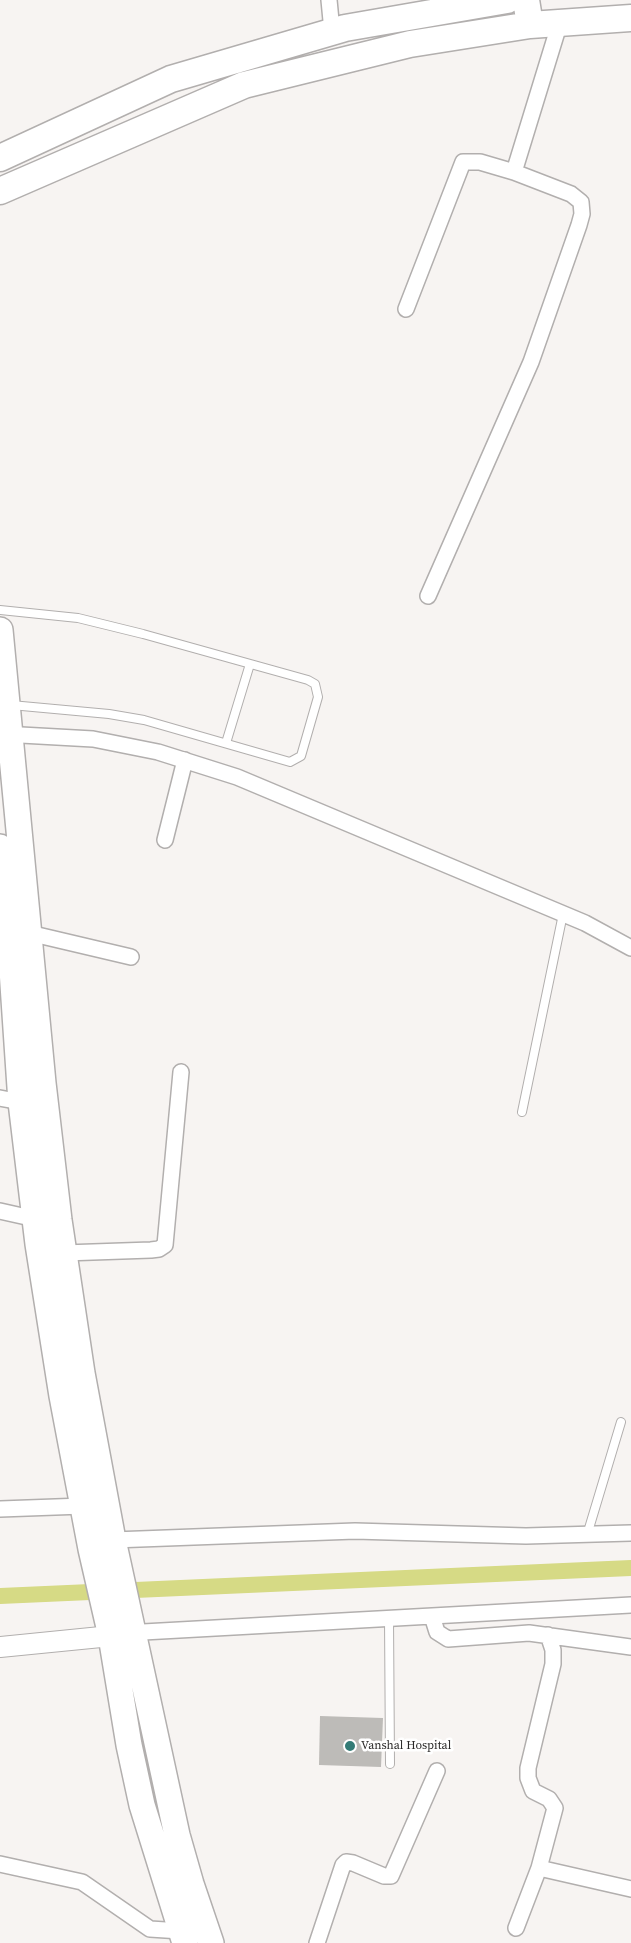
<!DOCTYPE html>
<html>
<head>
<meta charset="utf-8">
<style>
  body { margin:0 }
  canvas { display:block; background:#f7f4f2 }
</style>
</head>
<body>
<canvas width="631" height="1943"></canvas>
<script>
const ctx = document.querySelector('canvas').getContext('2d');
ctx.lineJoin = 'round';
function toPath(rows) {
  const path = new Path2D();
  for (const r of rows) {
    path.moveTo(r[0], r[1]);
    for (let i = 2; i < r.length; i += 2) path.lineTo(r[i], r[i + 1]);
  }
  return path;
}
function strokePath(path, color, width, dash) {
  ctx.strokeStyle = color;
  ctx.lineWidth = width;
  ctx.lineCap = dash ? 'butt' : 'round';
  ctx.setLineDash(dash || []);
  ctx.stroke(path);
}
function fillPath(path, color) {
  ctx.fillStyle = color;
  ctx.fill(path, 'evenodd');
}
function write(font, color, halo, rows, align = 'center') {
  ctx.font = font + ' "Source Serif 4",serif';
  ctx.lineWidth = 5;
  ctx.setLineDash([]);
  ctx.textBaseline = 'middle';
  ctx.strokeStyle = halo;
  ctx.fillStyle = color;
  for (const [text, x, y, turn = 0] of rows) {
    ctx.save();
    ctx.translate(x, y);
    ctx.rotate((+turn || 0) * Math.PI / 180);
    ctx.textAlign = isNaN(turn) ? turn : align;
    if (halo) ctx.strokeText(text, 0, 0);
    ctx.fillText(text, 0, 0);
    ctx.restore();
  }
}
strokePath(toPath([
  [0,1596,631,1568]
]), '#d6da85', 16);
fillPath(toPath([
  [320,1716,383,1718,381,1767,319,1765]
]), '#bdbbb8');
const service = toPath([
  [0,610,78,618,143,634,308,680,315,684,318,697,301,756,290,762,144,720,109,714,11,705],
  [226,743,250,664],
  [522,1112,563,914],
  [587,1535,621,1422],
  [389,1618,390,1764]
]);
const minor = toPath([
  [329,0,332,31],
  [514,172,560,22],
  [406,309,463,162,480,162,514,172,571,194,581,202,582,214,579,225,531,362,428,596],
  [3,734,93,739,158,752,237,777,585,923,631,948],
  [165,840,185,760],
  [29,933,131,957],
  [0,1098,21,1102],
  [0,1211,40,1220],
  [64,1253,151,1250,159,1249,165,1245,181,1072],
  [0,1509,83,1506],
  [113,1540,355,1531,526,1536,631,1533],
  [432,1616,437,1632,448,1639,529,1633,631,1647],
  [125,1633,631,1605],
  [0,1864,82,1882,150,1929,181,1931],
  [539,1868,631,1889],
  [516,1928,539,1868,555,1808,549,1799,533,1791,528,1778,528,1768,553,1664,553,1650,548,1635],
  [317,1943,343,1865,346,1862,353,1863,384,1876,391,1876,437,1771]
]);
const tertiary = toPath([
  [0,1647,111,1636]
]);
const primary = toPath([
  [0,630,43,1083,59,1220,82,1373,113,1540,177,1835,191,1884,211,1943],
  [0,847,11,955,21,1102,38,1244,62,1396,91,1549,111,1636,129,1745,142,1805,185,1943]
]);
const trunk = toPath([
  [526,0,530,25],
  [0,158,171,79,345,28,507,0],
  [0,191,244,85,410,44,530,25,631,18]
]);
strokePath(service, '#b2afae', 10);
strokePath(minor, '#b2afae', 18);
strokePath(tertiary, '#b2afae', 22);
strokePath(primary, '#b2afae', 28);
strokePath(trunk, '#b2afae', 29);
strokePath(service, '#fff', 8);
strokePath(minor, '#fff', 15);
strokePath(tertiary, '#fff', 20);
strokePath(primary, '#fff', 25);
strokePath(trunk, '#fff', 26);
for (const [x, y, r, color] of [
  [350,1746,6,"#337b76"]
]) {
  const dot = new Path2D();
  dot.arc(x, y, r, 0, 2 * Math.PI);
  ctx.fillStyle = color;
  ctx.fill(dot);
  strokePath(dot, '#fff', 2);
}
write('12px', '#292827', '#fff', [
  ["Vanshal Hospital",361,1746]
], 'left');
</script>
</body>
</html>
